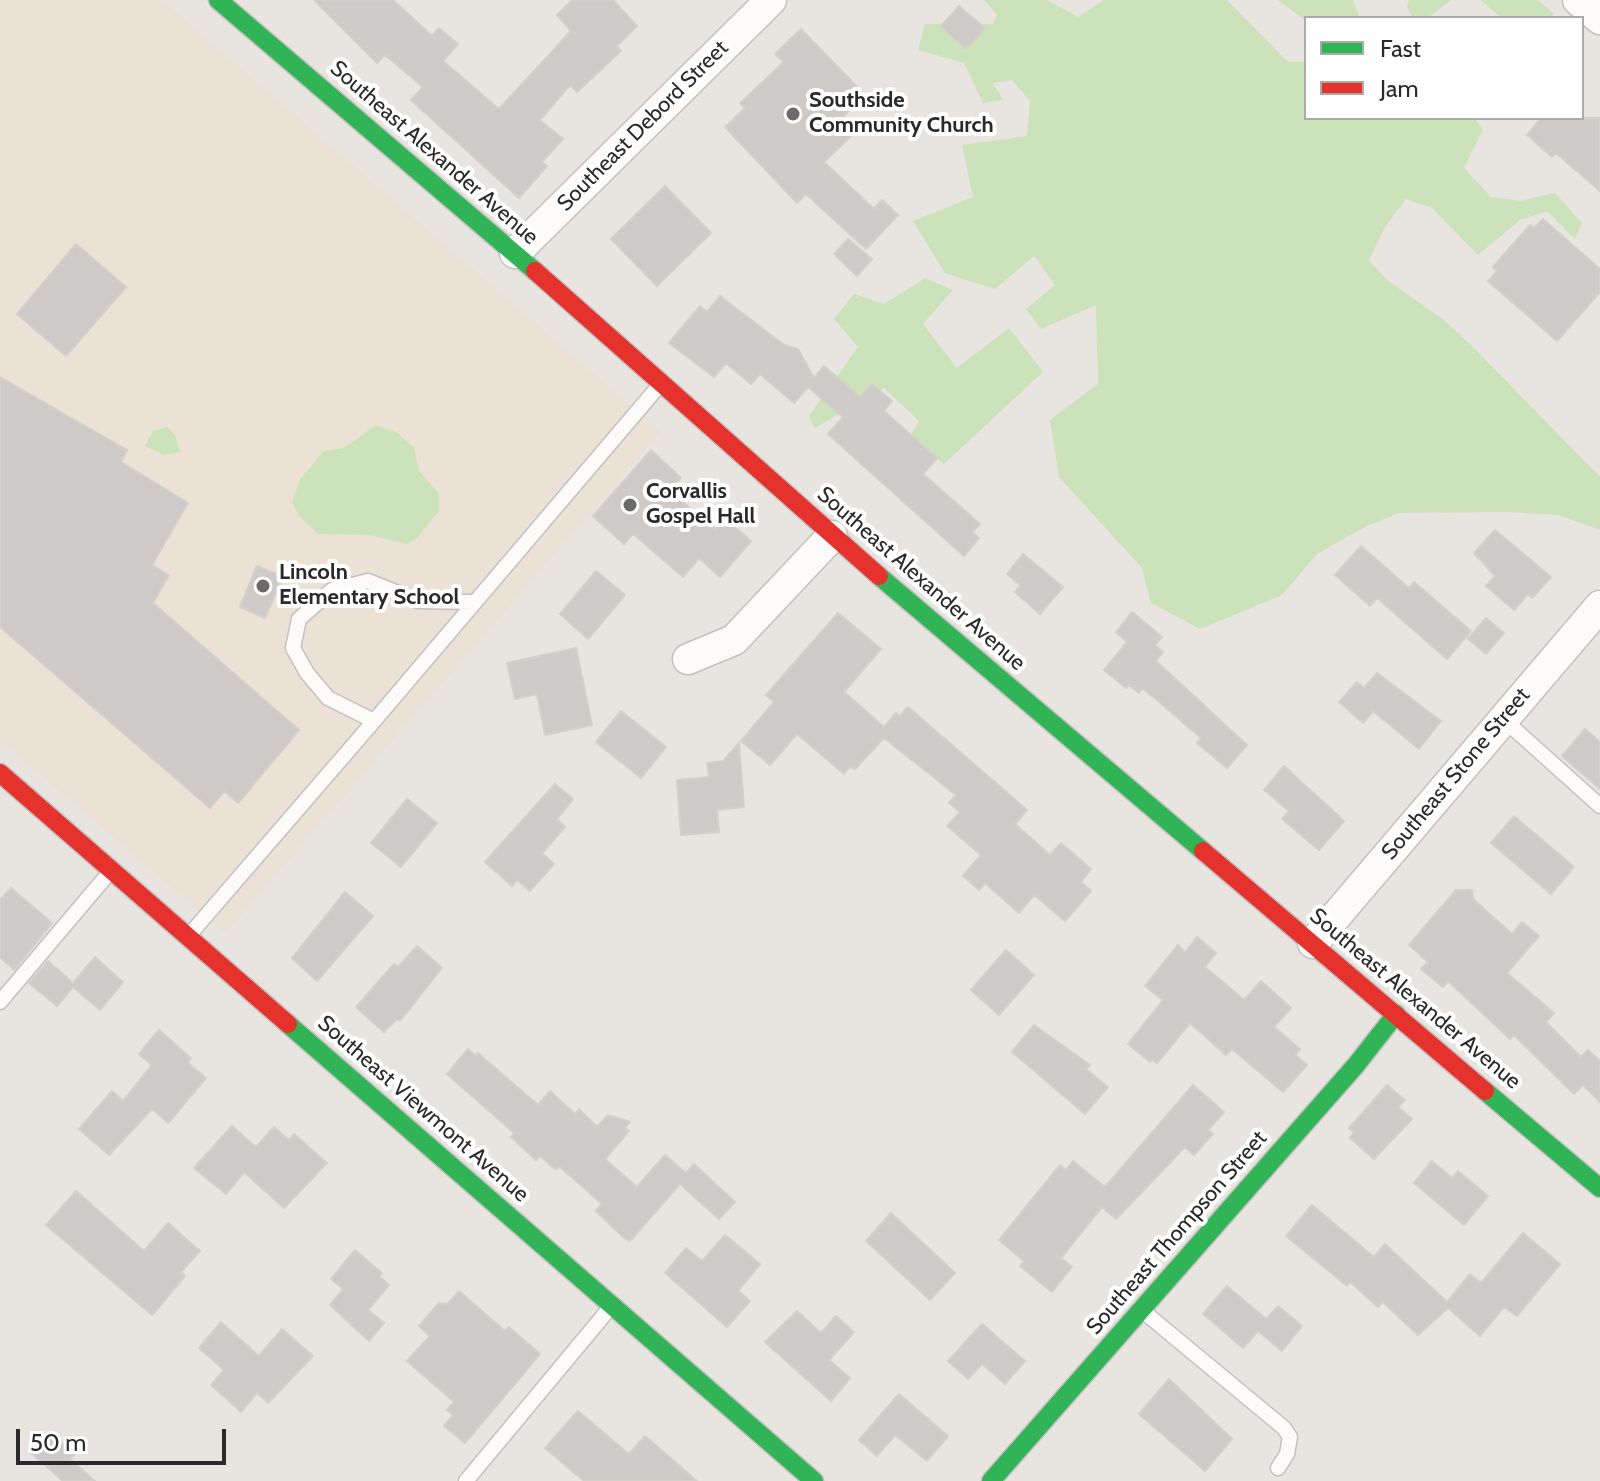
<!DOCTYPE html>
<html>
<head>
<meta charset="utf-8">
<style>
  body { margin:0 }
  #map { position:relative; width:1600px; height:1481px; overflow:hidden; background:#e8e4e0; font-family:Cabin,sans-serif }
  canvas { display:block }
  .legend { position:absolute; left:1304px; top:16px; width:280px; height:104px; box-sizing:border-box; background:#fff; border:2px solid #aaa; margin:0; padding:10px 14px; list-style:none; font-size:24px; color:#2a2a2a }
  .legend li { display:flex; align-items:center; gap:16px; height:40px }
  .legend b { width:40px; border:2px solid #aaa }
  .scale { position:absolute; left:16px; top:1429px; width:210px; height:36px; box-sizing:border-box; border:4px solid #2a2a2a; border-top:0; padding-left:10px; font-size:24px; line-height:28px; white-space:nowrap; color:#2a2a2a; -webkit-text-stroke:6px #fff; paint-order:stroke }
</style>
</head>
<body>
<div id="map">
<canvas width="1600" height="1481"></canvas>
<ul class="legend">
<li><b style="height:10px;background:#30b455"></b>Fast</li>
<li><b style="height:10px;background:#e5322d"></b>Jam</li>
</ul>
<div class="scale">50 m</div>
</div>
<script>
const ctx = document.querySelector('canvas').getContext('2d');
ctx.lineJoin = 'round';
function fillPath(path, color) {
  ctx.fillStyle = color;
  ctx.fill(path, 'evenodd');
}
function toPath(rows) {
  const path = new Path2D();
  for (const r of rows) {
    path.moveTo(r[0], r[1]);
    for (let i = 2; i < r.length; i += 2) path.lineTo(r[i], r[i + 1]);
  }
  return path;
}
function strokePath(path, color, width, dash) {
  ctx.strokeStyle = color;
  ctx.lineWidth = width;
  ctx.lineCap = dash ? 'butt' : 'round';
  ctx.setLineDash(dash || []);
  ctx.stroke(path);
}
function write(font, color, halo, rows, align = 'center') {
  ctx.font = font + ' Cabin,sans-serif';
  ctx.lineWidth = 8;
  ctx.setLineDash([]);
  ctx.textBaseline = 'middle';
  ctx.strokeStyle = halo;
  ctx.fillStyle = color;
  for (const [text, x, y, turn = 0] of rows) {
    ctx.save();
    ctx.translate(x, y);
    ctx.rotate((+turn || 0) * Math.PI / 180);
    ctx.textAlign = isNaN(turn) ? turn : align;
    if (halo) ctx.strokeText(text, 0, 0);
    ctx.fillText(text, 0, 0);
    ctx.restore();
  }
}
fillPath(toPath([
  [0,0,162,0,661,432,225,933,0,740]
]), '#ebe2d5');
fillPath(toPath([
  [984,0,1047,0,1078,17,1104,0,1227,0,1288,62,1306,62,1306,118,1474,118,1483,130,1464,168,1491,197,1520,201,1555,193,1582,223,1575,239,1547,211,1520,220,1478,255,1432,208,1406,199,1385,227,1369,260,1387,280,1444,320,1474,348,1600,477,1600,530,1558,515,1508,512,1399,513,1367,526,1317,554,1282,595,1200,629,1151,603,1142,568,1059,477,1050,420,1098,384,1096,305,1041,329,1026,309,1055,285,1034,256,995,289,945,273,913,221,973,197,962,145,1027,136,1030,101,1012,80,993,83,1003,100,983,103,964,63,918,50,925,24,993,24,997,15],
  [1278,0,1353,0,1360,18,1306,18,1306,21],
  [1409,0,1451,0,1428,18,1413,18,1407,7],
  [1480,0,1538,0,1554,14,1550,18,1502,18],
  [925,278,953,290,923,324,957,368,1009,328,1043,372,944,464,910,437,919,421,884,388,815,428,809,416,858,347,834,319,854,294,884,304],
  [376,425,398,433,414,448,419,471,439,494,439,511,417,538,407,544,369,535,318,534,299,516,292,502,300,479,324,451,344,448],
  [167,427,175,435,180,452,164,455,145,446,153,431]
]), '#cce2ba');
const building = toPath([
  [314,0,393,0,432,36,439,28,458,44,443,61,499,109,571,31,557,15,572,0,613,0,637,26,617,46,621,51,577,92,570,85,540,120,563,139,542,162,547,166,519,198,411,100,423,87,385,55,377,63,314,0],
  [959,6,985,28,966,49,941,26,959,6],
  [801,29,865,95,840,120,845,124,841,127,850,137,824,162,874,209,882,200,898,215,866,249,806,194,797,203,725,127,745,108,740,103,784,62,775,54,801,29],
  [1541,118,1600,118,1600,191,1556,153,1552,157,1527,135,1541,118],
  [665,186,711,233,657,286,611,239,665,186],
  [1543,219,1600,269,1600,292,1557,341,1488,281,1497,271,1493,267,1530,225,1534,228,1543,219],
  [848,239,872,259,857,276,834,254,848,239],
  [76,244,126,287,66,356,17,314,76,244],
  [720,296,784,345,798,349,814,378,824,366,860,397,872,384,892,401,884,411,937,458,923,474,980,524,972,532,979,538,964,556,828,434,843,417,808,387,794,403,760,374,751,384,726,363,714,377,669,343,700,306,707,312,720,296],
  [0,377,127,450,121,462,188,503,152,565,169,575,153,603,299,730,238,803,224,791,210,808,0,627,0,377],
  [651,450,681,478,670,491,715,529,725,519,751,541,720,577,699,558,683,577,633,534,624,544,593,516,651,450],
  [1495,530,1551,577,1532,598,1528,594,1514,610,1486,586,1495,576,1474,553,1495,530],
  [1361,546,1409,588,1414,582,1471,631,1447,659,1377,598,1370,606,1335,575,1361,546],
  [1023,554,1063,587,1040,614,1015,592,1020,585,1007,574,1023,554],
  [257,566,283,577,265,618,240,607,257,566],
  [596,571,625,595,588,639,560,614,596,571],
  [1132,612,1162,637,1155,645,1163,652,1156,661,1247,745,1227,768,1197,743,1201,738,1157,700,1142,688,1139,693,1129,685,1126,688,1104,670,1127,642,1116,632,1132,612],
  [838,613,881,649,844,692,884,727,896,713,900,716,908,707,1027,810,1015,824,1050,855,1061,843,1091,869,1081,882,1091,891,1065,921,1034,895,1019,913,985,883,979,890,963,876,981,855,947,826,960,812,949,803,956,795,884,738,855,769,849,767,844,774,797,734,770,765,741,741,774,702,766,695,838,613],
  [1486,618,1504,633,1486,654,1468,639,1486,618],
  [576,648,592,725,545,735,537,694,515,699,507,663,576,648],
  [1377,673,1441,721,1419,749,1373,711,1363,723,1339,702,1357,682,1364,688,1377,673],
  [621,711,666,747,641,778,596,742,621,711],
  [1585,729,1600,742,1600,789,1562,756,1585,729],
  [739,743,744,807,717,810,719,832,681,835,677,780,709,777,707,763,723,761,739,743],
  [1284,766,1344,821,1319,850,1282,819,1289,811,1264,790,1284,766],
  [555,784,573,799,557,819,565,827,542,853,554,864,530,891,517,880,512,886,485,862,555,784],
  [407,799,437,823,401,867,371,843,407,799],
  [1514,816,1574,867,1551,894,1491,843,1514,816],
  [11,888,52,923,14,970,0,957,0,900,11,888],
  [1456,890,1472,890,1473,899,1512,934,1522,922,1539,936,1507,973,1554,1013,1546,1022,1581,1057,1588,1050,1600,1061,1600,1102,1583,1085,1574,1094,1514,1035,1510,1039,1448,981,1443,987,1421,969,1428,962,1409,945,1456,890],
  [345,892,373,916,317,981,292,958,345,892],
  [1197,937,1216,953,1205,967,1244,1000,1261,981,1291,1008,1274,1027,1300,1049,1295,1055,1307,1065,1283,1092,1232,1049,1226,1055,1190,1023,1157,1063,1152,1059,1150,1062,1128,1044,1163,1000,1145,986,1178,945,1185,952,1197,937],
  [417,946,442,968,400,1021,397,1019,384,1032,356,1007,394,964,398,967,417,946],
  [1006,950,1034,975,999,1015,971,990,1006,950],
  [95,957,123,982,100,1010,73,987,57,1006,29,983,48,961,73,983,95,957],
  [1034,1025,1090,1065,1086,1069,1108,1087,1085,1114,1012,1052,1034,1025],
  [159,1030,191,1058,188,1063,206,1078,168,1123,152,1109,109,1155,79,1129,112,1091,123,1101,152,1065,139,1054,159,1030],
  [468,1049,476,1056,478,1053,538,1105,550,1091,575,1114,579,1109,597,1127,608,1115,630,1122,625,1128,629,1131,605,1159,637,1187,665,1155,686,1173,694,1164,735,1202,719,1219,680,1184,630,1241,624,1238,596,1211,602,1204,560,1167,555,1169,540,1156,536,1160,511,1137,514,1133,447,1074,468,1049],
  [1193,1085,1224,1112,1208,1130,1213,1134,1194,1155,1185,1147,1116,1219,1102,1207,1061,1258,1072,1267,1052,1292,1020,1266,1024,1261,999,1240,1060,1165,1066,1170,1073,1161,1105,1187,1193,1085],
  [1387,1085,1405,1100,1398,1107,1412,1119,1374,1159,1350,1138,1354,1132,1349,1128,1387,1085],
  [232,1126,256,1147,274,1127,289,1140,294,1134,327,1163,284,1208,244,1172,226,1194,194,1168,232,1126],
  [1432,1161,1452,1178,1458,1171,1488,1196,1464,1225,1414,1183,1432,1161],
  [76,1191,144,1251,168,1223,200,1251,181,1272,185,1276,152,1315,46,1225,76,1191],
  [1312,1205,1374,1257,1385,1244,1447,1302,1470,1274,1481,1283,1523,1233,1560,1264,1517,1316,1504,1307,1480,1336,1448,1308,1418,1335,1383,1302,1378,1307,1350,1282,1347,1286,1286,1236,1312,1205],
  [891,1213,955,1273,930,1300,866,1241,891,1213],
  [725,1235,760,1264,738,1291,750,1301,727,1327,665,1273,686,1248,702,1261,725,1235],
  [355,1250,382,1273,379,1276,389,1285,368,1310,384,1323,369,1341,330,1305,343,1289,331,1279,355,1250],
  [1227,1286,1266,1319,1278,1306,1302,1326,1282,1351,1258,1331,1243,1348,1203,1314,1227,1286],
  [459,1291,505,1331,509,1327,540,1354,465,1443,444,1426,453,1415,447,1410,454,1402,407,1361,430,1336,419,1326,439,1303,448,1304,459,1291],
  [797,1311,821,1333,836,1316,854,1332,829,1360,850,1378,831,1401,765,1342,797,1311],
  [221,1322,259,1356,282,1329,313,1356,268,1403,257,1393,241,1412,211,1385,224,1370,199,1348,221,1322],
  [982,1324,1025,1361,1005,1384,982,1364,968,1379,948,1361,982,1324],
  [1169,1379,1232,1439,1205,1471,1139,1414,1169,1379],
  [899,1394,948,1436,927,1461,895,1435,877,1456,859,1440,899,1394],
  [578,1411,629,1454,645,1436,697,1481,584,1481,545,1448,578,1411],
  [50,1432,75,1454,70,1459,95,1481,63,1481,31,1453,50,1432]
]);
fillPath(building, '#cdcac7');
strokePath(building, '#d3d0cc', 2);
const lane = toPath([
  [1502,718,1600,806],
  [374,721,658,387],
  [191,933,374,721,328,698,307,673,293,648,299,619,332,590,368,581,418,601,472,602],
  [0,1002,109,873],
  [1144,1312,1284,1428,1290,1437,1287,1454,1278,1468],
  [466,1481,609,1309]
]);
const street = toPath([
  [1578,0,1600,19],
  [515,253,771,0],
  [688,659,734,640,832,536],
  [1313,943,1600,606]
]);
const fast = toPath([
  [218,0,535,271],
  [879,576,1203,851],
  [288,1024,814,1481],
  [1485,1091,1600,1188],
  [991,1481,1356,1065,1396,1014]
]);
const jam = toPath([
  [535,271,879,576],
  [0,773,288,1024],
  [1203,851,1485,1091]
]);
strokePath(lane, '#c2c0c1', 17);
strokePath(street, '#c2c0c1', 33);
strokePath(fast, '#c2c0c1', 21);
strokePath(jam, '#c2c0c1', 21);
strokePath(lane, '#fcfbfa', 14);
strokePath(street, '#fcfbfa', 30);
strokePath(fast, '#30b455', 18);
strokePath(jam, '#e5322d', 18);
for (const [x, y, r, color] of [
  [793,114,8,"#6c6b6a"],
  [630,505,8,"#6c6b6a"],
  [263,586,8,"#6c6b6a"]
]) {
  const dot = new Path2D();
  dot.arc(x, y, r, 0, 2 * Math.PI);
  ctx.fillStyle = color;
  ctx.fill(dot);
  strokePath(dot, '#fff', 3);
}
write('bold 22px', '#2a2a2a', '#fff', [
  ["Southside",809,101],
  ["Community Church",809,126],
  ["Corvallis",646,492],
  ["Gospel Hall",646,517],
  ["Lincoln",279,573],
  ["Elementary School",279,598]
], 'left');
write('22px', '#2a2a2a', '#fff', [
  ["Southeast Debord Street",643,126,-45],
  ["Southeast Alexander Avenue",434,153,41],
  ["Southeast Alexander Avenue",921,579,41],
  ["Southeast Stone Street",1456,774,-50],
  ["Southeast Alexander Avenue",1415,999,40],
  ["Southeast Viewmont Avenue",423,1109,41],
  ["Southeast Thompson Street",1177,1233,-49]
]);
</script>
</body>
</html>
